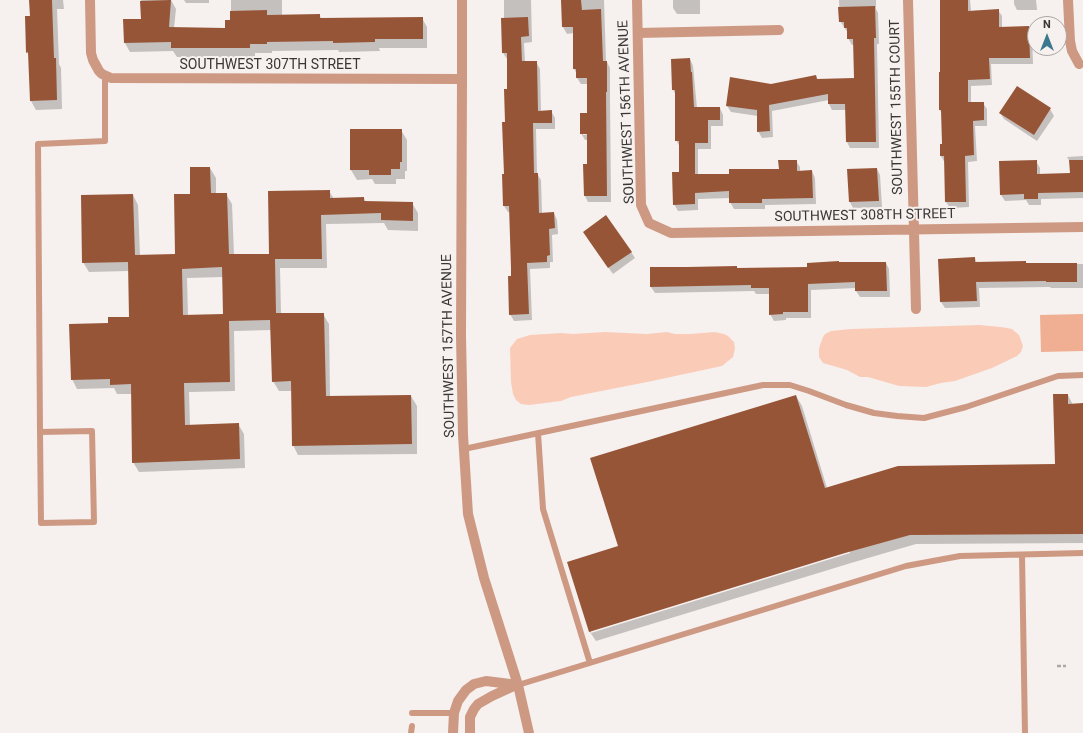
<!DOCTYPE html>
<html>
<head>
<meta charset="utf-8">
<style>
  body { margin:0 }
  #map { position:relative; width:1083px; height:733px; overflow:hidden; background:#f6f0ee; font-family:Roboto,sans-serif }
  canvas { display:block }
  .north { position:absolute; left:1027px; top:16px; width:40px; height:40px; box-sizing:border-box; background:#f6f0ee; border:1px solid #aaa6a4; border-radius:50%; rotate:0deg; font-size:11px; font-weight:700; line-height:16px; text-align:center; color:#393736 }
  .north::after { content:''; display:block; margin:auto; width:14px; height:18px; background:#3b798f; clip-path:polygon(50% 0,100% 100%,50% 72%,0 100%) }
</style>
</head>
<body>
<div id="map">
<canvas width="1083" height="733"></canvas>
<div class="north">N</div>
</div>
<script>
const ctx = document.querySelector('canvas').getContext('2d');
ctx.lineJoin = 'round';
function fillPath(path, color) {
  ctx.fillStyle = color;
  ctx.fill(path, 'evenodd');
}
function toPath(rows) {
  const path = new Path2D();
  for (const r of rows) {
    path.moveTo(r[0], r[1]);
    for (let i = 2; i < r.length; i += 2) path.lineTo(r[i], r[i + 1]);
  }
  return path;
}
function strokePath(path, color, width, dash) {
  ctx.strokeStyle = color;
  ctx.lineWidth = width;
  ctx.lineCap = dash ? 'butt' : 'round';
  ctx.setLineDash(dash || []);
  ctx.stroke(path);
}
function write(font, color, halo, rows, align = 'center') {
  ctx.font = font + ' Roboto,sans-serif';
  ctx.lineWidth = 4;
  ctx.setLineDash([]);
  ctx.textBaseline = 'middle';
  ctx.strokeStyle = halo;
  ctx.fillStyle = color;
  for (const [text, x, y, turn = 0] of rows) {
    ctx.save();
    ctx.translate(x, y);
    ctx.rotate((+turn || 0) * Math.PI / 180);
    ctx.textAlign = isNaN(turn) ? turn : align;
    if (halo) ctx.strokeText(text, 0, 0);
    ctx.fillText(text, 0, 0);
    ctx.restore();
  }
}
fillPath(toPath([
  [1083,314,1083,351,1041,352,1040,315]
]), '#f0af93');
fillPath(toPath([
  [979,325,1001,327,1012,329,1019,335,1023,346,1021,352,1017,356,992,368,955,381,941,383,926,387,899,386,868,377,860,377,847,370,823,363,819,357,819,348,823,337,825,334,831,331,851,329],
  [605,332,647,334,667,332,675,334,690,334,715,332,724,334,728,336,734,342,735,348,733,357,722,366,652,381,571,397,561,401,529,405,521,404,516,400,513,394,511,382,510,348,517,339,530,335,561,333,573,334]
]), '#faccb8');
fillPath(toPath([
  [30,0,63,0,64,9,57,9,59,64,61,68,62,109,36,110,31,101,29,56,27,52,31,17],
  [141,0,171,0,176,9,174,28,226,29,231,21,231,0,282,0,282,15,319,15,322,19,422,18,427,27,427,48,379,48,380,51,339,52,338,50,272,51,272,53,255,53,255,57,177,57,173,51,130,52,125,43,142,20],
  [184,0,209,0,209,3,186,3],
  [504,0,531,0,532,42,524,43,525,62,536,62,540,69,541,112,551,111,555,118,555,129,536,129,537,174,541,180,542,214,554,213,557,220,558,234,552,235,553,262,550,262,550,268,530,269,532,320,514,321,510,314,512,277,511,212,508,212,504,206,506,123,508,90,508,59,507,59,503,53,502,19,504,19],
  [562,0,609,0,604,0,606,62,607,62,610,68,610,99,611,202,588,202,585,196,588,165,588,140,585,140,581,133,588,114,588,84,581,84,577,78,577,74,574,69,574,33,567,34,563,27],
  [583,133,592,134,583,135],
  [673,0,700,0,700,14,677,14,673,8],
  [839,0,876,0,876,9,878,13,879,44,877,44,879,148,850,148,847,142,846,110,832,110,829,104,829,100,772,111,773,137,762,138,758,131,758,116,731,112,727,106,771,85,816,76,818,80,855,79,854,45,852,45,848,38,848,33,840,21],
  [940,0,970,0,971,11,998,10,1002,16,1002,28,1029,27,1032,33,1033,64,991,64,992,85,971,86,971,103,983,103,987,109,987,126,975,126,977,161,968,162,969,207,950,208,946,202,945,163,941,156,941,145,943,145,942,114,940,110],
  [1014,0,1036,0,1037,10,1017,10,1014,4],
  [690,59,693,66,697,108,720,108,723,115,723,126,711,126,711,149,698,149,698,175,730,175,780,170,796,161,800,167,800,172,812,171,815,178,816,204,765,205,765,209,734,209,730,202,730,198,698,199,698,210,678,211,674,204,680,173,680,147,676,140,676,95,673,90,672,60],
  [1050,109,1054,116,1037,141,1004,119,1000,113],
  [401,130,407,140,407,171,405,171,405,179,396,179,396,184,375,184,372,179,357,180,351,170],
  [1083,156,1083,198,1041,199,1041,205,1029,205,1026,200,1005,201,1001,195,1036,161,1040,168,1040,175,1071,174,1070,162,1067,157],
  [210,168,216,178,216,194,226,194,232,204,234,255,270,254,329,191,334,199,364,198,366,202,412,203,418,213,418,231,388,230,384,223,326,224,327,268,280,268,281,314,323,314,329,324,330,397,411,396,417,406,417,454,298,455,293,445,292,391,279,391,273,381,272,330,234,331,235,391,189,392,190,426,238,424,244,434,245,468,139,472,133,462,132,394,117,394,114,388,77,389,72,379,109,324,130,318,129,271,89,272,83,262,133,195,138,205,140,256,176,255,191,195],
  [223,277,224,315,188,316,187,278],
  [877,169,880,175,882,207,853,208,850,202],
  [588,239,631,252,635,258,613,274],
  [975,258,977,263,1026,262,1027,264,1083,264,1083,288,1051,288,1050,287,979,288,980,307,945,308,941,302,939,260],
  [886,263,889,269,890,297,860,297,856,291,856,288,811,290,811,318,786,318,786,320,774,321,770,314,770,294,756,294,754,291,655,293,651,287,737,267,738,269,808,268],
  [1068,395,1073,405,1083,404,1083,543,916,544,851,563,596,641,590,632,568,562,619,547,796,396,802,406,827,488,1056,465],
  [850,551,850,553,591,633,591,630]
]), '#0003');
fillPath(toPath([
  [29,0,52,0,54,58,56,58,57,100,30,101,28,52,26,53,25,16,30,16],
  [170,0,171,0,169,27,225,28,225,20,230,20,230,11,267,10,267,15,320,14,320,18,423,17,423,39,375,39,375,42,333,43,333,41,267,42,267,44,250,44,250,48,171,48,171,42,124,43,123,19,141,19,140,1],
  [561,0,581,0,582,10,601,9,603,61,607,61,607,92,606,92,607,196,584,196,583,164,587,164,587,134,580,134,580,113,587,113,587,78,576,78,576,69,573,69,573,27,562,27],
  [940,0,968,0,968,11,999,9,999,27,1029,26,1030,58,989,58,990,79,968,80,968,102,984,102,984,120,973,121,974,155,965,156,966,202,945,202,944,156,940,156,940,144,942,144,941,110,939,110,939,72,940,72],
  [875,6,876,38,874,38,876,142,846,142,845,104,828,104,828,94,769,105,770,131,757,132,757,110,726,106,730,77,771,84,816,75,817,79,854,78,853,39,847,39,847,28,844,28,844,22,839,22,838,7],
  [528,17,529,36,521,37,522,61,537,61,538,111,552,110,552,123,533,123,534,173,538,173,539,213,554,212,555,228,549,229,550,255,547,256,547,262,527,263,529,314,509,315,508,276,511,276,511,268,509,206,503,206,502,174,504,174,502,122,505,122,504,89,507,89,507,53,502,53,501,18],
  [690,58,691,72,692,72,694,107,720,107,720,120,708,120,708,143,695,143,695,174,729,174,729,169,779,169,778,160,797,160,797,171,812,170,813,198,762,199,762,203,729,203,729,191,695,193,695,204,673,205,672,172,679,172,679,141,675,141,675,90,672,90,671,59],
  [1017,86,1051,108,1034,135,999,113],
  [350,129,402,129,402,162,400,162,400,169,391,169,391,175,369,175,369,170,350,170],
  [1037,160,1037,174,1070,173,1069,160,1083,160,1083,192,1038,193,1038,199,1024,199,1024,194,1000,195,999,161],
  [190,167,210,167,211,193,227,193,229,254,269,254,268,191,330,190,330,198,364,197,364,201,413,202,413,221,381,220,381,213,321,215,322,259,275,259,276,313,324,313,326,396,411,395,412,444,292,446,291,381,272,382,270,320,229,321,230,382,184,383,185,425,239,423,240,459,132,463,131,384,110,385,110,379,71,380,69,324,108,323,108,317,129,317,128,262,82,263,81,195,133,194,135,255,175,254,174,194,190,194],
  [222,267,223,314,183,315,182,269],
  [877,168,879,201,849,202,847,169],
  [606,215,632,252,608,268,583,232],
  [975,257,975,262,1026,261,1026,263,1077,263,1077,282,1046,282,1046,281,976,282,977,301,940,302,938,259],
  [839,261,839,262,886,262,887,291,855,291,855,282,808,284,808,312,783,312,783,314,769,315,769,288,751,288,751,285,650,287,650,267,687,267,737,266,737,268,807,267,807,263],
  [1053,394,1068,394,1068,404,1083,403,1083,534,910,535,845,553,589,632,567,562,618,546,590,458,796,395,825,488,898,466,1055,464]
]), '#975537');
strokePath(toPath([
  [1057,666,1066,666]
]), '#ada8a7', 2.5, [4, 2]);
strokePath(toPath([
  [40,432,92,431,94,522,41,523,40,432,38,144,105,141,105,76],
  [538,433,543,509,590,663],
  [464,449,763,385,790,385,809,391,846,405,874,413,897,416,924,418,966,407,1058,376,1083,375],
  [1022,555,1025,733],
  [518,685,906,566,960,556,1083,553],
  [412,713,454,713],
  [411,733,412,726]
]), '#ce9983', 6);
strokePath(toPath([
  [90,0,91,53,93,60,99,71,102,74,111,78,462,79],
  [637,0,641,205,649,223,671,233,1083,227],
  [908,0,916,309],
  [1068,0,1070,41,1072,51,1079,64],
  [638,33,779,30],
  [453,733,454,713,458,701,466,690,474,684,486,681,518,685],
  [470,733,470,717,474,709,478,704,492,696,516,685]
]), '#ce9983', 10);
strokePath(toPath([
  [462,0,462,79,461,336,463,435,468,514,484,578,518,685,529,733]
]), '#ce9983', 10);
write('14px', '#393736', '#f6f0ee', [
  ["SOUTHWEST 307TH STREET",270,65],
  ["SOUTHWEST 155TH COURT",897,107,-91],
  ["SOUTHWEST 156TH AVENUE",627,112,-92],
  ["SOUTHWEST 308TH STREET",865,216,-1],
  ["SOUTHWEST 157TH AVENUE",449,346,-91]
]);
</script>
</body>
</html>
